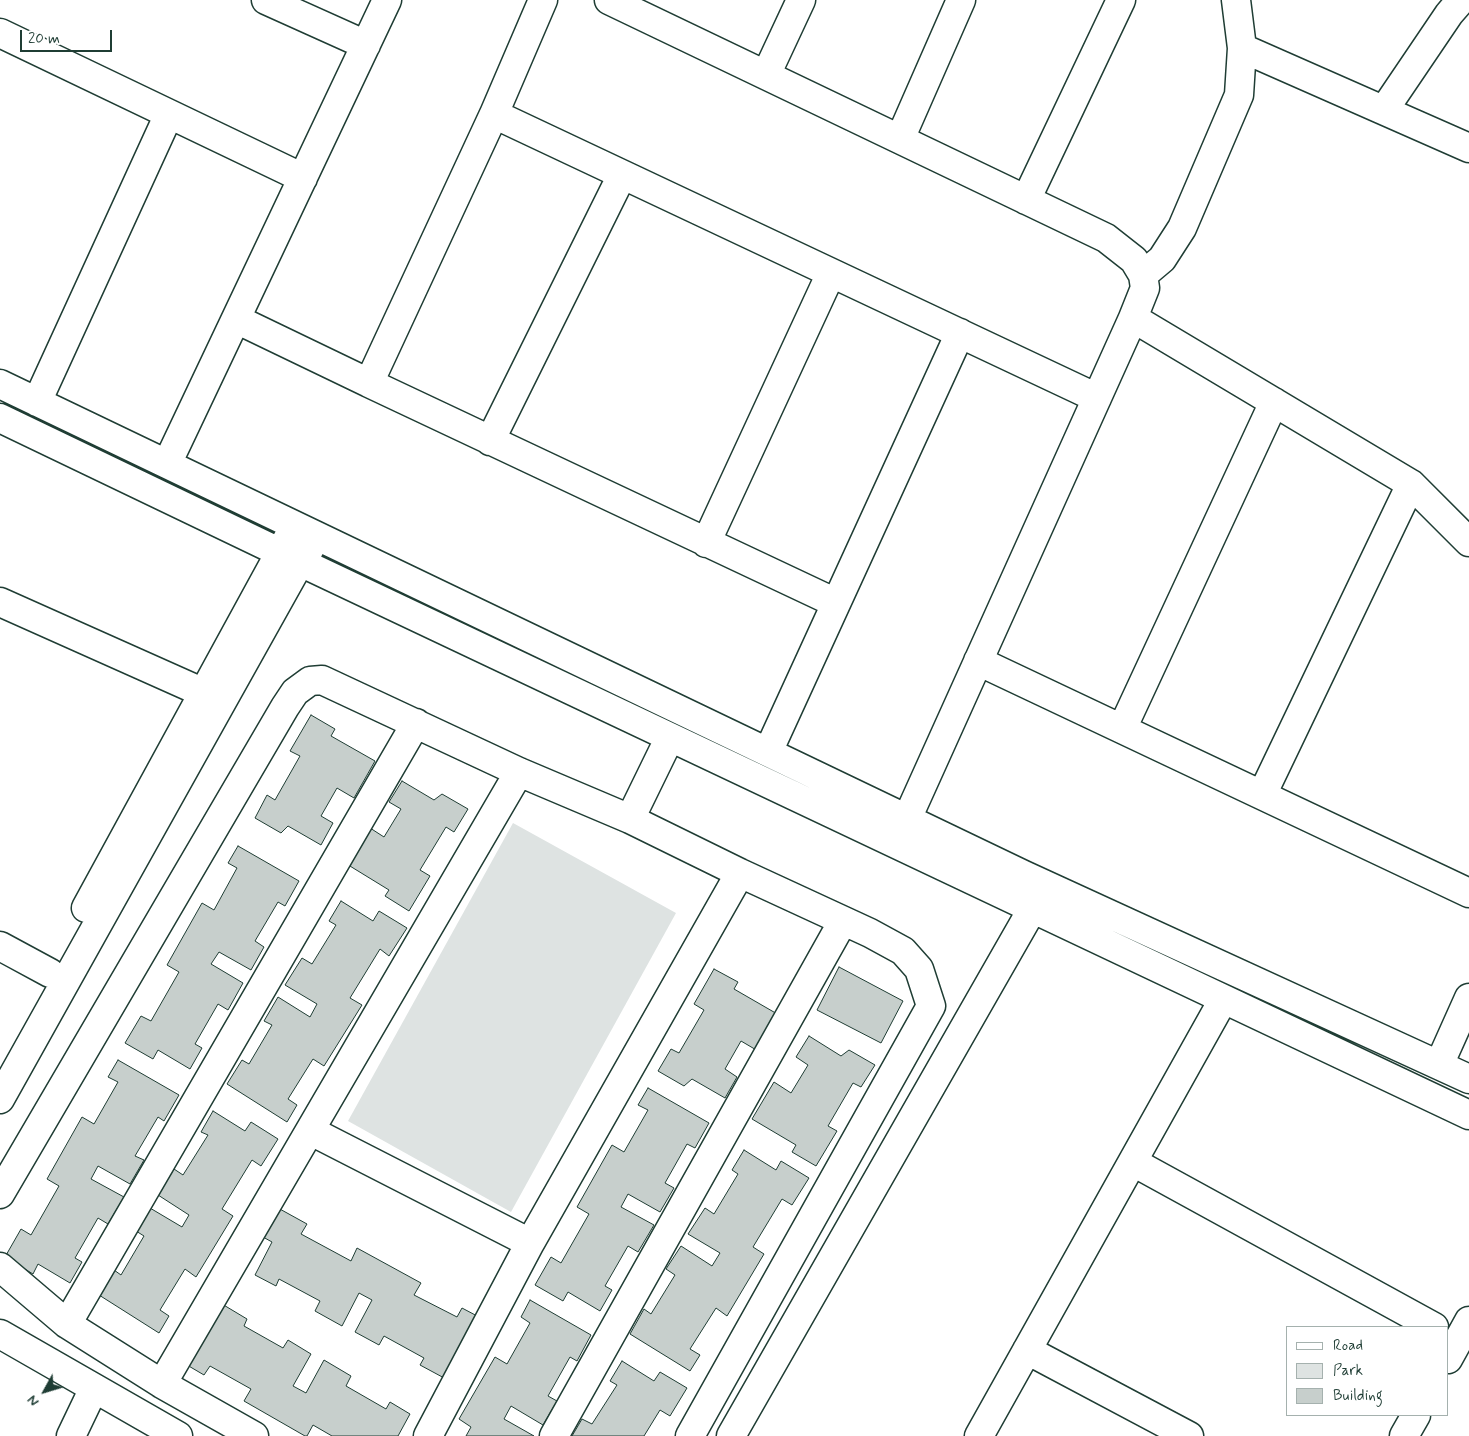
<!DOCTYPE html>
<html>
<head>
<meta charset="utf-8">
<style>
  body { margin:0 }
  #map { position:relative; width:1469px; height:1436px; overflow:hidden; background:#fff; font-family:Mynerve,sans-serif }
  canvas { display:block }
  .legend { position:absolute; left:1286px; top:1326px; width:162px; height:90px; box-sizing:border-box; background:#fff; border:1px solid #a5b1ae; margin:0; padding:6px 9px; list-style:none; font-size:15px; color:#1f3d34 }
  .legend li { display:flex; align-items:center; gap:10px; height:25px }
  .legend b { width:25px; border:1px solid #a5b1ae }
  .north { position:absolute; left:20px; top:1366px; width:50px; height:50px; -webkit-text-stroke:4px #fff; paint-order:stroke; rotate:231deg; font-size:14px; font-weight:700; line-height:20px; text-align:center; color:#1f3d34 }
  .north::after { content:''; display:block; margin:auto; width:18px; height:22px; background:#1f3d34; clip-path:polygon(50% 0,100% 100%,50% 72%,0 100%) }
  .scale { position:absolute; left:20px; top:30px; width:92px; height:22px; box-sizing:border-box; border:2px solid #1f3d34; border-top:0; padding-left:6px; font-size:15px; line-height:18px; white-space:nowrap; color:#1f3d34; -webkit-text-stroke:4px #fff; paint-order:stroke }
</style>
</head>
<body>
<div id="map">
<canvas width="1469" height="1436"></canvas>
<ul class="legend">
<li><b style="height:6px;background:#fff"></b>Road</li>
<li><b style="height:14px;background:#dee3e2"></b>Park</li>
<li><b style="height:14px;background:#c7cfcc"></b>Building</li>
</ul>
<div class="north">N</div>
<div class="scale">20 m</div>
</div>
<script>
const ctx = document.querySelector('canvas').getContext('2d');
ctx.lineJoin = 'round';
function fillPath(path, color) {
  ctx.fillStyle = color;
  ctx.fill(path, 'evenodd');
}
function toPath(rows) {
  const path = new Path2D();
  for (const r of rows) {
    path.moveTo(r[0], r[1]);
    for (let i = 2; i < r.length; i += 2) path.lineTo(r[i], r[i + 1]);
  }
  return path;
}
function strokePath(path, color, width, dash) {
  ctx.strokeStyle = color;
  ctx.lineWidth = width;
  ctx.lineCap = dash ? 'butt' : 'round';
  ctx.setLineDash(dash || []);
  ctx.stroke(path);
}
fillPath(toPath([
  [513,823,676,913,511,1212,348,1121]
]), '#dee3e2');
const building = toPath([
  [311,715,335,729,331,736,375,761,354,798,337,788,321,816,333,823,321,845,288,826,281,833,255,818,267,795,275,800,300,756,290,751,311,715],
  [402,781,434,800,442,794,468,809,454,832,446,827,420,870,430,876,409,911,385,896,389,890,345,863,367,826,384,837,401,809,389,802,402,781],
  [238,846,299,881,285,906,278,902,255,941,264,947,251,970,219,952,211,964,243,983,228,1010,218,1004,195,1044,202,1048,190,1069,158,1050,153,1059,125,1043,141,1016,151,1021,179,972,167,965,202,903,214,910,237,868,228,863,238,846],
  [341,901,373,921,379,911,407,928,389,956,380,949,350,998,362,1005,324,1066,313,1059,288,1099,297,1105,287,1122,227,1084,242,1060,249,1064,272,1025,264,1021,278,997,310,1017,317,1004,285,985,302,958,312,964,336,925,329,921,341,901],
  [839,967,903,1001,881,1043,817,1010,839,967],
  [714,969,738,982,734,989,779,1015,758,1051,741,1041,725,1069,737,1077,725,1098,692,1079,684,1086,658,1071,671,1049,679,1053,704,1010,694,1004,714,969],
  [809,1036,841,1056,849,1050,875,1065,861,1087,853,1083,828,1126,837,1131,816,1166,792,1152,796,1145,752,1119,774,1082,791,1093,808,1065,796,1057,809,1036],
  [118,1060,179,1095,164,1121,158,1117,135,1156,144,1160,130,1184,98,1166,91,1179,124,1197,108,1224,98,1218,75,1258,82,1262,70,1283,38,1264,33,1274,5,1257,21,1229,31,1235,59,1186,47,1179,82,1117,94,1124,118,1082,108,1077,118,1060],
  [648,1088,709,1123,695,1148,687,1144,665,1183,674,1188,660,1212,628,1194,621,1207,654,1225,638,1252,628,1246,605,1286,612,1290,600,1311,568,1292,563,1301,535,1285,551,1257,561,1263,589,1214,577,1207,612,1145,624,1152,648,1110,638,1105,648,1088],
  [213,1111,245,1131,251,1122,278,1139,261,1166,252,1160,222,1209,233,1216,196,1277,185,1269,160,1310,169,1316,159,1333,99,1295,114,1270,121,1275,144,1236,136,1231,150,1208,182,1227,189,1215,158,1195,174,1169,183,1175,208,1135,201,1132,213,1111],
  [744,1150,776,1170,781,1161,809,1178,792,1205,782,1199,753,1247,764,1254,727,1316,716,1308,690,1349,700,1355,690,1371,630,1334,644,1309,651,1314,675,1275,666,1269,681,1246,712,1266,720,1253,688,1234,705,1208,714,1214,738,1174,732,1170,744,1150],
  [278,1208,307,1224,301,1234,351,1261,357,1248,421,1283,414,1295,457,1317,462,1308,479,1317,446,1379,420,1365,424,1358,384,1336,379,1345,355,1332,372,1300,359,1293,342,1326,315,1311,320,1301,279,1279,276,1286,255,1275,272,1242,263,1237,278,1208],
  [530,1300,591,1335,577,1361,570,1357,548,1396,557,1401,543,1425,511,1406,504,1419,534,1436,466,1436,471,1427,459,1419,495,1357,507,1364,530,1323,521,1317,530,1300],
  [222,1304,247,1319,244,1326,283,1348,288,1340,311,1354,293,1386,306,1393,324,1360,351,1376,346,1386,386,1409,390,1402,410,1414,398,1436,332,1436,313,1425,307,1436,305,1436,244,1401,251,1389,210,1366,204,1375,187,1365,222,1304],
  [622,1361,654,1381,660,1372,687,1388,670,1416,660,1410,644,1436,572,1436,582,1419,592,1424,617,1385,610,1381,622,1361]
]);
fillPath(building, '#c7cfcc');
strokePath(building, '#1f3d34', 1);
const minor = toPath([
  [266,0,366,45],
  [609,0,1106,238,1134,260,1143,275,1145,288,1133,318],
  [0,33,303,178],
  [1242,48,1469,148],
  [766,75,801,0],
  [1384,110,1449,14,1461,0],
  [494,114,543,0],
  [900,139,961,0],
  [1026,200,1121,0],
  [1143,275,1162,259,1182,228,1239,95,1242,48,1236,0],
  [236,319,369,383,494,114,1097,398],
  [369,383,836,603],
  [0,384,1024,875,1469,1079],
  [37,402,169,114],
  [0,418,300,562,1469,1115],
  [490,441,622,175],
  [167,464,387,0],
  [706,543,831,273],
  [0,602,204,693],
  [978,661,1469,893],
  [1122,729,1274,402],
  [768,752,960,333],
  [1262,795,1411,484],
  [630,819,670,737],
  [907,819,1133,318,1411,484,1469,542],
  [86,908,288,538],
  [0,946,50,973],
  [1439,1065,1469,998],
  [0,1099,300,562,310,548],
  [311,1131,530,1243],
  [1133,1162,1434,1327],
  [0,1194,285,707,295,692,310,681,322,680,519,772,630,819,740,873,870,933,903,951,919,969,931,1006,690,1436],
  [0,1267,67,1324,162,1384,254,1436],
  [67,1324,416,723],
  [0,1334,178,1436],
  [1027,1350,1189,1436],
  [1448,1359,1469,1321],
  [162,1384,519,772],
  [71,1436,94,1388],
  [428,1436,530,1243,740,873],
  [554,1436,843,921],
  [731,1436,1042,892],
  [979,1436,1223,1000],
  [1404,1436,1416,1415]
]);
strokePath(minor, '#1f3d34', 31);
strokePath(minor, '#fff', 28);
</script>
</body>
</html>
